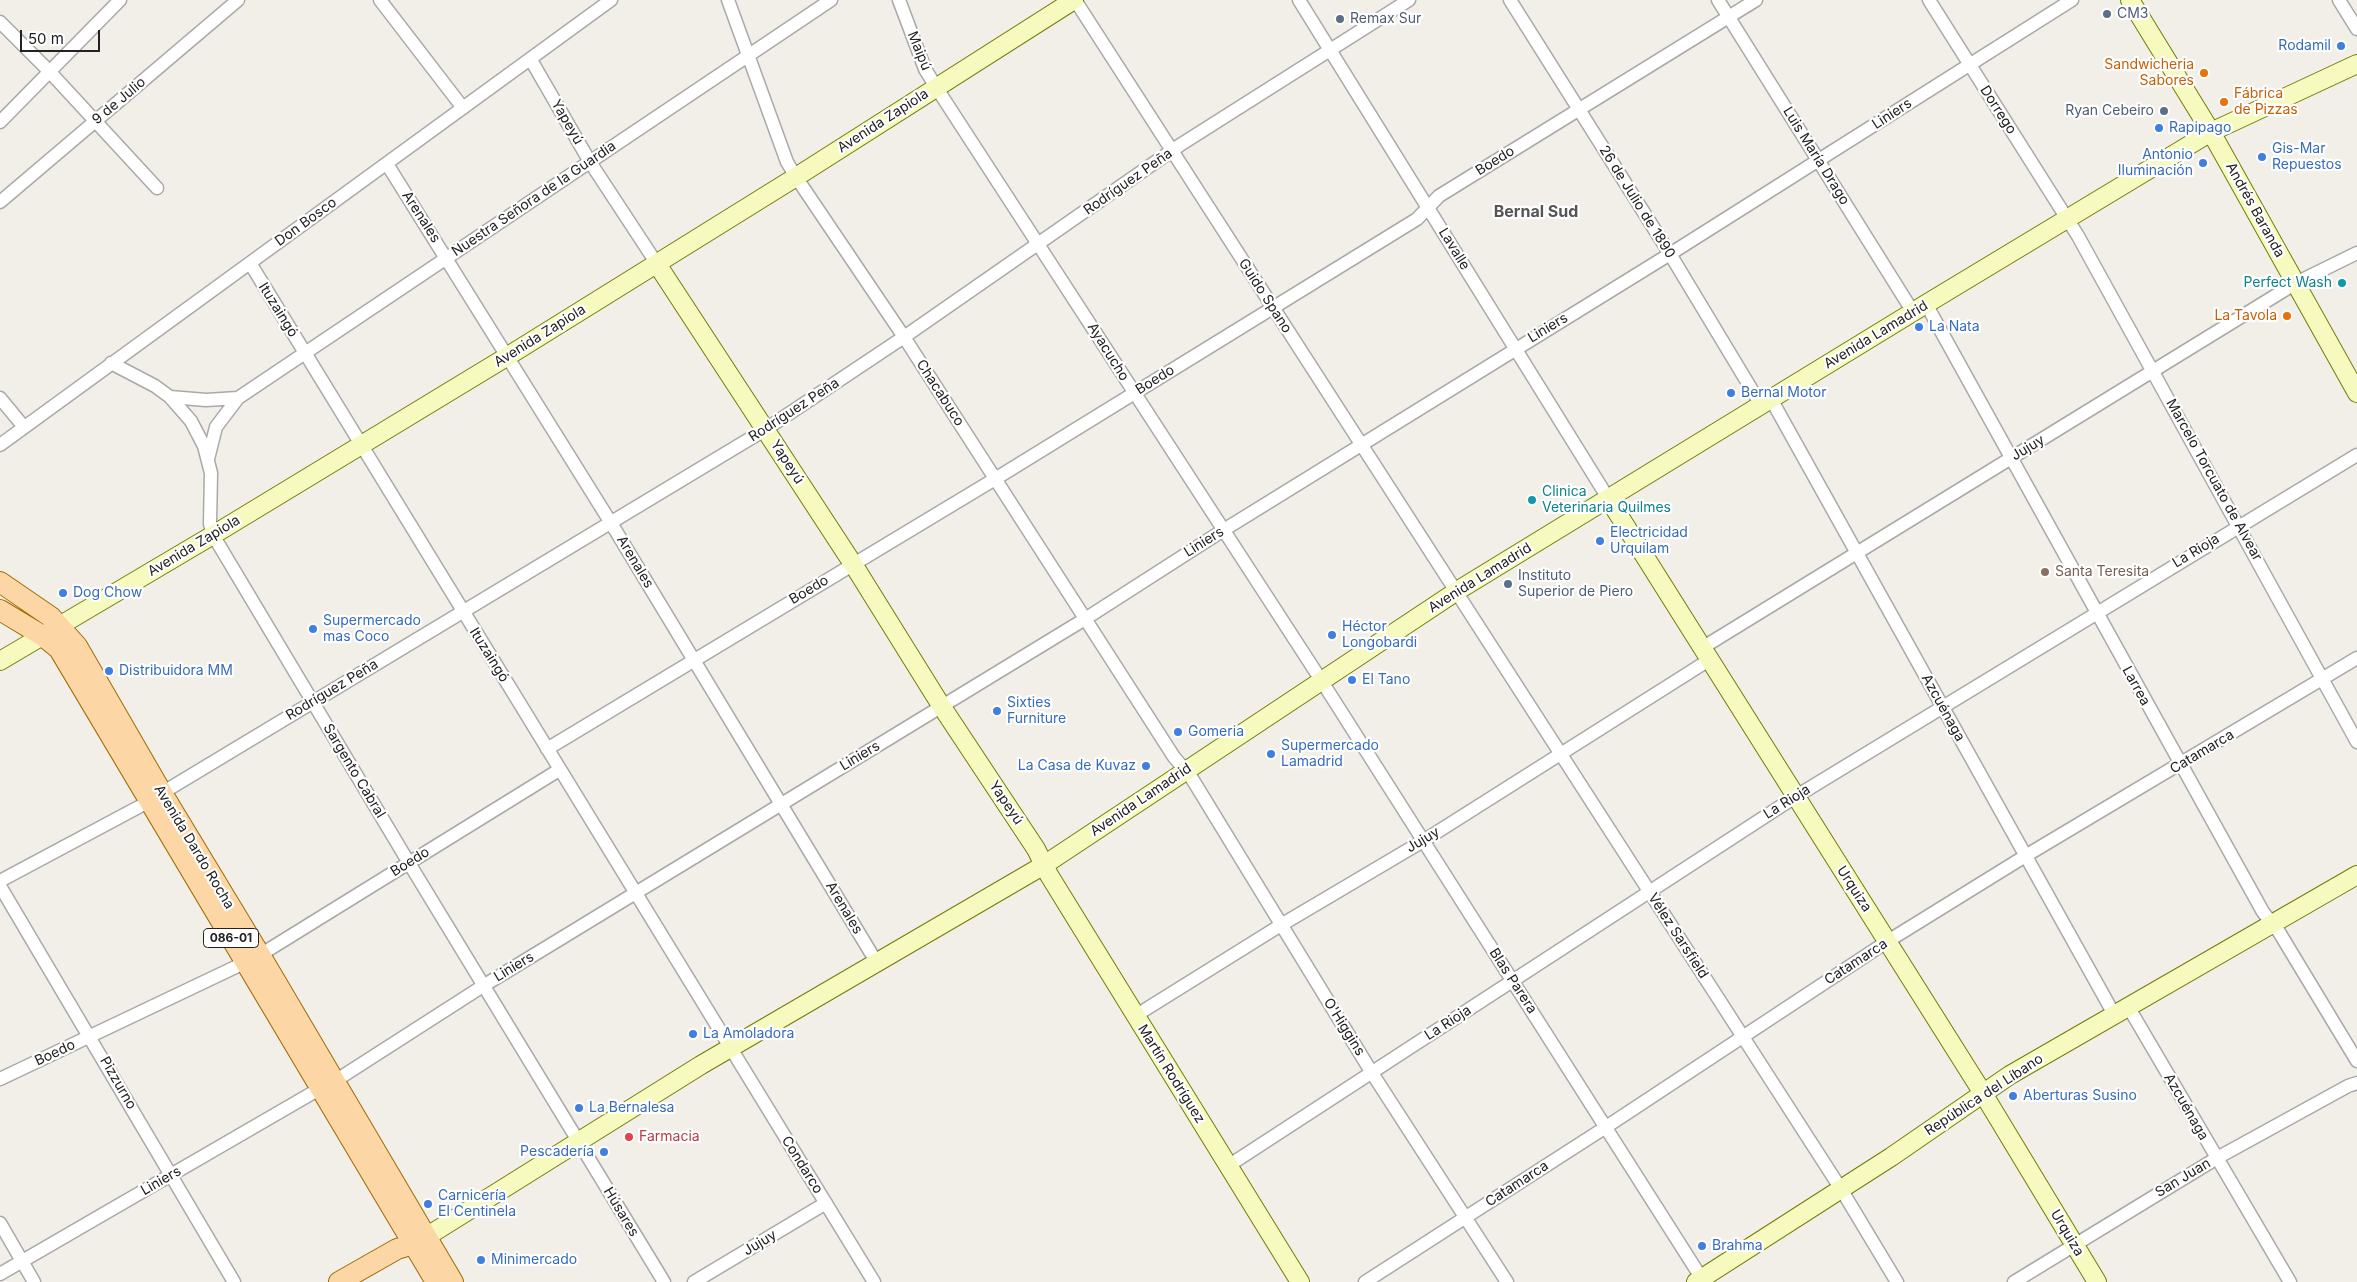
<!DOCTYPE html>
<html>
<head>
<meta charset="utf-8">
<style>
  body { margin:0 }
  #map { position:relative; width:2357px; height:1282px; overflow:hidden; background:#f2efe9; font-family:Inter,sans-serif }
  canvas { display:block }
  .scale { position:absolute; left:20px; top:30px; width:80px; height:22px; box-sizing:border-box; border:2px solid #222; border-top:0; padding-left:6px; font-size:15px; line-height:18px; white-space:nowrap; color:#222; -webkit-text-stroke:4px #fff; paint-order:stroke }
</style>
</head>
<body>
<div id="map">
<canvas width="2357" height="1282"></canvas>
<div class="scale">50 m</div>
</div>
<script>
const ctx = document.querySelector('canvas').getContext('2d');
ctx.lineJoin = 'round';
function toPath(rows) {
  const path = new Path2D();
  for (const r of rows) {
    path.moveTo(r[0], r[1]);
    for (let i = 2; i < r.length; i += 2) path.lineTo(r[i], r[i + 1]);
  }
  return path;
}
function strokePath(path, color, width, dash) {
  ctx.strokeStyle = color;
  ctx.lineWidth = width;
  ctx.lineCap = dash ? 'butt' : 'round';
  ctx.setLineDash(dash || []);
  ctx.stroke(path);
}
function write(font, color, halo, rows, align = 'center') {
  ctx.font = font + ' Inter,sans-serif';
  ctx.lineWidth = 4.5;
  ctx.setLineDash([]);
  ctx.textBaseline = 'middle';
  ctx.strokeStyle = halo;
  ctx.fillStyle = color;
  for (const [text, x, y, turn = 0] of rows) {
    ctx.save();
    ctx.translate(x, y);
    ctx.rotate((+turn || 0) * Math.PI / 180);
    ctx.textAlign = isNaN(turn) ? turn : align;
    if (halo) ctx.strokeText(text, 0, 0);
    ctx.fillText(text, 0, 0);
    ctx.restore();
  }
}
const street = toPath([
  [380,0,463,108],
  [728,0,787,162,796,177,904,337,1174,757,1191,777,1372,1073,1507,1282],
  [899,0,925,69,936,87,1321,680,1704,1282],
  [1075,0,1841,1189,1897,1282],
  [1299,0,1608,498],
  [1510,0,1670,254,1761,405],
  [1718,0,1913,312],
  [1929,0,2078,236,2357,742],
  [2339,0,2357,29],
  [0,22,49,71,157,188],
  [531,60,590,162,657,264],
  [0,122,120,0],
  [387,164,611,523,877,963],
  [0,202,238,0],
  [250,263,874,1282],
  [1926,304,2263,912,2279,932,2357,1061],
  [111,363,155,386,170,397,191,421,204,446,211,473,210,524,213,535,409,863,664,1282],
  [170,397,206,400,238,398],
  [0,398,24,427],
  [1771,399,2115,1016],
  [0,445,611,0],
  [208,459,216,427,238,398,831,0],
  [1702,648,2296,283,2357,253],
  [547,749,995,479,1417,219,1439,196,1756,0],
  [162,793,766,429,904,337,1180,145,1409,0],
  [0,881,148,802],
  [0,886,234,1282],
  [260,955,559,770],
  [2129,1008,2290,1282],
  [1135,1016,1281,925,1423,841,1709,660],
  [0,1079,246,962],
  [335,1081,483,986,1085,619,1222,531,1670,254,2072,0],
  [1228,1166,1795,797,2357,455],
  [0,1223,34,1282],
  [0,1274,321,1088],
  [694,1282,826,1203],
  [1365,1282,1606,1127,1888,941,2027,855,2357,658],
  [2014,1282,2217,1158,2348,1086,2357,1083]
]);
const secondary = toPath([
  [2130,0,2211,132,2357,393],
  [657,264,853,564,942,707,1036,849,1049,875,1300,1282],
  [1608,498,1984,1095,2097,1282],
  [0,661,213,535,508,356,796,177,1074,0],
  [426,1237,701,1065,1044,865,1457,591,1926,304,2211,132,2357,64],
  [1696,1282,1891,1157,2010,1075,2357,875]
]);
const primary = toPath([
  [0,582,51,617,77,646,162,793,260,955,453,1282],
  [0,610,43,636,59,649,436,1282],
  [339,1282,397,1249,414,1244]
]);
strokePath(street, '#a9a9a9', 15);
strokePath(secondary, '#707d05', 20);
strokePath(primary, '#a06b00', 22);
strokePath(street, '#fff', 12);
strokePath(secondary, '#f7fabf', 18);
strokePath(primary, '#fcd6a4', 20);
for (const [x, y, r, color] of [
  [2107,14,5,"#5c6f8a"],
  [1340,19,5,"#5c6f8a"],
  [2341,46,5,"#3f7fe0"],
  [2204,73,5,"#e8710a"],
  [2224,102,5,"#e8710a"],
  [2164,111,5,"#5c6f8a"],
  [2159,128,5,"#3f7fe0"],
  [2262,157,5,"#3f7fe0"],
  [2203,163,5,"#3f7fe0"],
  [2342,283,5,"#0f9aa8"],
  [2287,316,5,"#e8710a"],
  [1919,327,5,"#3f7fe0"],
  [1731,393,5,"#3f7fe0"],
  [1532,500,5,"#0f9aa8"],
  [1600,541,5,"#3f7fe0"],
  [2045,572,5,"#8d6e63"],
  [1508,584,5,"#5c6f8a"],
  [63,593,5,"#3f7fe0"],
  [313,629,5,"#3f7fe0"],
  [1332,635,5,"#3f7fe0"],
  [109,671,5,"#3f7fe0"],
  [1352,680,5,"#3f7fe0"],
  [997,711,5,"#3f7fe0"],
  [1178,732,5,"#3f7fe0"],
  [1271,754,5,"#3f7fe0"],
  [1146,766,5,"#3f7fe0"],
  [693,1034,5,"#3f7fe0"],
  [2013,1096,5,"#3f7fe0"],
  [579,1108,5,"#3f7fe0"],
  [629,1137,5,"#e0444e"],
  [604,1152,5,"#3f7fe0"],
  [428,1204,5,"#3f7fe0"],
  [1702,1246,5,"#3f7fe0"],
  [481,1260,5,"#3f7fe0"]
]) {
  const dot = new Path2D();
  dot.arc(x, y, r, 0, 2 * Math.PI);
  ctx.fillStyle = color;
  ctx.fill(dot);
  strokePath(dot, '#fff', 2);
}
for (const [x, y, w] of [
  [231,938,55]
]) {
  const box = new Path2D();
  box.roundRect(x - w / 2, y - 9.5, w, 19, 4);
  ctx.fillStyle = '#fff';
  ctx.fill(box);
  strokePath(box, '#222', 1);
}
write('bold 12px', '#222', null, [
  ["086-01",231,938]
]);
write('14px', '#4e5e75', '#fff', [
  ["CM3",2117,14],
  ["Remax Sur",1350,19],
  ["Ryan Cebeiro",2154,111,"right"],
  ["Instituto",1518,576],
  ["Superior de Piero",1518,592]
], 'left');
write('14px', '#366cbe', '#fff', [
  ["Rodamil",2331,46,"right"],
  ["Rapipago",2169,128],
  ["Gis-Mar",2272,149],
  ["Repuestos",2272,165],
  ["Antonio",2193,155,"right"],
  ["Iluminación",2193,171,"right"],
  ["La Nata",1929,327],
  ["Bernal Motor",1741,393],
  ["Electricidad",1610,533],
  ["Urquilam",1610,549],
  ["Dog Chow",73,593],
  ["Supermercado",323,621],
  ["mas Coco",323,637],
  ["Héctor",1342,627],
  ["Longobardi",1342,643],
  ["Distribuidora MM",119,671],
  ["El Tano",1362,680],
  ["Sixties",1007,703],
  ["Furniture",1007,719],
  ["Gomeria",1188,732],
  ["Supermercado",1281,746],
  ["Lamadrid",1281,762],
  ["La Casa de Kuvaz",1136,766,"right"],
  ["La Amoladora",703,1034],
  ["Aberturas Susino",2023,1096],
  ["La Bernalesa",589,1108],
  ["Pescadería",594,1152,"right"],
  ["Carnicería",438,1196],
  ["El Centinela",438,1212],
  ["Brahma",1712,1246],
  ["Minimercado",491,1260]
], 'left');
write('14px', '#222', '#fff', [
  ["Maipú",919,51,68],
  ["9 de Julio",119,101,-40],
  ["Dorrego",1998,110,57],
  ["Liniers",1892,114,-33],
  ["Avenida Zapiola",883,121,-33],
  ["Yapeyú",567,122,60],
  ["Luis María Drago",1816,156,58],
  ["Boedo",1495,161,-32],
  ["Rodríguez Peña",1128,182,-35],
  ["Nuestra Señora de la Guardia",534,199,-34],
  ["26 de Julio de 1890",1637,202,58],
  ["Andrés Baranda",2255,210,61],
  ["Arenales",421,217,57],
  ["Don Bosco",306,222,-36],
  ["Lavalle",1454,249,58],
  ["Guido Spano",1265,296,57],
  ["Ituzaingó",278,310,58],
  ["Liniers",1548,328,-31],
  ["Avenida Lamadrid",1876,335,-31],
  ["Avenida Zapiola",540,336,-32],
  ["Ayacucho",1108,352,58],
  ["Boedo",1155,380,-32],
  ["Chacabuco",940,393,57],
  ["Rodríguez Peña",794,410,-33],
  ["Jujuy",2028,448,-31],
  ["Yapeyú",787,462,57],
  ["Marcelo Torcuato de Alvear",2214,480,61],
  ["Liniers",1204,542,-32],
  ["Avenida Zapiola",194,546,-31],
  ["La Rioja",2196,551,-31],
  ["Arenales",635,562,59],
  ["Avenida Lamadrid",1480,578,-32],
  ["Boedo",809,590,-31],
  ["Ituzaingó",489,655,58],
  ["Larrea",2136,686,61],
  ["Rodríguez Peña",332,690,-31],
  ["Azcuénaga",1943,708,61],
  ["Catamarca",2202,752,-31],
  ["Liniers",860,756,-31],
  ["Sargento Cabral",354,771,59],
  ["Avenida Lamadrid",1141,800,-34],
  ["La Rioja",1787,802,-32],
  ["Yapeyú",1006,803,56],
  ["Jujuy",1423,840,-31],
  ["Avenida Dardo Rocha",194,847,59],
  ["Boedo",410,862,-32],
  ["Urquiza",1854,889,57],
  ["Arenales",844,908,59],
  ["Vélez Sarsfield",1678,936,57],
  ["Catamarca",1856,962,-33],
  ["Liniers",514,967,-31],
  ["Blas Parera",1513,981,57],
  ["La Rioja",1448,1023,-33],
  ["O'Higgins",1344,1027,58],
  ["Boedo",55,1053,-25],
  ["Martín Rodríguez",1171,1074,58],
  ["Pizzurno",118,1083,60],
  ["República del Líbano",1984,1095,-33],
  ["Azcuénaga",2186,1107,60],
  ["Condarco",802,1165,58],
  ["San Juan",2183,1178,-31],
  ["Liniers",161,1181,-30],
  ["Catamarca",1517,1184,-33],
  ["Húsares",621,1212,59],
  ["Urquiza",2067,1233,59],
  ["Jujuy",760,1243,-31]
]);
write('14px', '#c56008', '#fff', [
  ["Sandwicheria",2194,65],
  ["Sabores",2194,81],
  ["Fábrica",2234,94,"left"],
  ["de Pizzas",2234,110,"left"],
  ["La Tavola",2277,316]
], 'right');
write('14px', '#0d838f', '#fff', [
  ["Perfect Wash",2332,283],
  ["Clinica",1542,492,"left"],
  ["Veterinaria Quilmes",1542,508,"left"]
], 'right');
write('14px', '#785e54', '#fff', [
  ["Santa Teresita",2055,572]
], 'left');
write('14px', '#be3a42', '#fff', [
  ["Farmacia",639,1137]
], 'left');
write('bold 16px', '#555', '#fff', [
  ["Bernal Sud",1536,212]
]);
</script>
</body>
</html>
